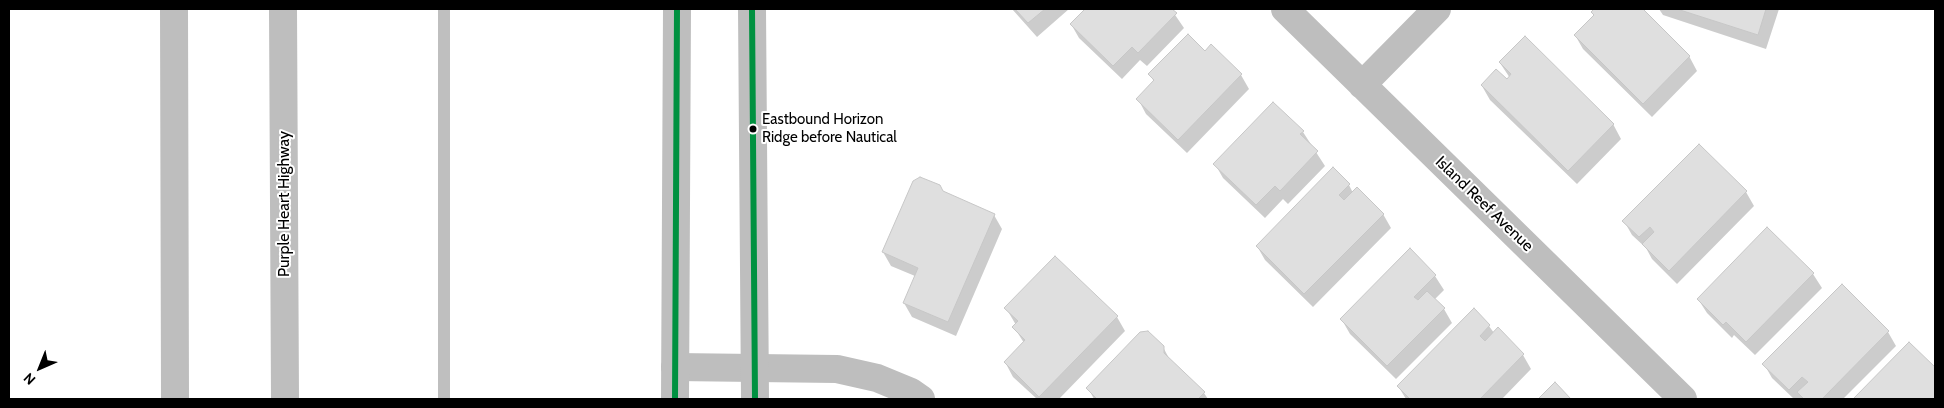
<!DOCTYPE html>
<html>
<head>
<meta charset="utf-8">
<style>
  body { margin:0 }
  #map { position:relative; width:1944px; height:408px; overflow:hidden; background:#fff; font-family:Cabin,sans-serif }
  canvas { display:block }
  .frame { position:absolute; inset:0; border:10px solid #000; pointer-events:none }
  .north { position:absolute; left:15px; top:343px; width:50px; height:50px; -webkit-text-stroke:4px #fff; paint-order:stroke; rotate:224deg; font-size:14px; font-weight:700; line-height:20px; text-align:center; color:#000 }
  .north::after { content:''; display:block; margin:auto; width:18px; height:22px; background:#000; clip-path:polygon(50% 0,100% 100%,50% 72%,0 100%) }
</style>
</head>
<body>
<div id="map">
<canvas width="1944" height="408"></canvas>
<div class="frame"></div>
<div class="north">N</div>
</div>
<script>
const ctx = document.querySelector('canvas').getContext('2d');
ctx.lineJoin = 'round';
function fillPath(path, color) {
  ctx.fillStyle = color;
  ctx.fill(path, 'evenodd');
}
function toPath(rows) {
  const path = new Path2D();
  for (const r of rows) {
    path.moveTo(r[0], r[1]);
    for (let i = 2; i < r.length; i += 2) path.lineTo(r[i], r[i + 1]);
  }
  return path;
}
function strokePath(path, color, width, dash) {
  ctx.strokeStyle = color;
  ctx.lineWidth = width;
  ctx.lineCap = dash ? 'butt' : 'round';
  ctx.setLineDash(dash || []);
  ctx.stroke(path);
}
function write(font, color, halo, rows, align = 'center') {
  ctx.font = font + ' Cabin,sans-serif';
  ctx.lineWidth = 4;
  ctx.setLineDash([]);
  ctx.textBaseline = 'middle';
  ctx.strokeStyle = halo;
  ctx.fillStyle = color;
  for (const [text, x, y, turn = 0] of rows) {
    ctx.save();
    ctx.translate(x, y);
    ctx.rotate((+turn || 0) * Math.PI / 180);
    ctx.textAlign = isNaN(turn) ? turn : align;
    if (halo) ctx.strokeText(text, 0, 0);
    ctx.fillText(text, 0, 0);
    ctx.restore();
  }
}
fillPath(toPath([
  [1012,9,1069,9,1037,37],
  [1086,9,1171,9,1184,28,1147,66,1140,60,1122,79,1079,38,1071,24],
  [1596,9,1641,9,1689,56,1697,71,1652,117,1583,49,1575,35,1595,16,1593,12],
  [1659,9,1779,9,1766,49,1663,15],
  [1205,52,1241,75,1249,89,1187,153,1146,114,1138,99,1154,82,1150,74],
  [1500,63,1613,124,1621,139,1577,184,1490,100,1482,86,1507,81,1510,78],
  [1303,132,1325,166,1288,204,1283,199,1265,218,1223,178,1215,164],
  [1699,146,1746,192,1754,206,1677,284,1652,259,1646,248,1632,235,1624,221],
  [1349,185,1353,193,1383,214,1391,228,1313,307,1265,260,1257,246],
  [943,192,994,215,1002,229,956,336,912,317,904,303,915,276,891,266,883,252],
  [1768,228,1813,274,1822,288,1755,355,1734,335,1732,338,1707,313,1698,299],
  [1435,276,1444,290,1434,300,1444,309,1452,323,1396,379,1350,334,1342,320],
  [1006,308,1117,317,1125,331,1059,399,1037,399,1013,377,1005,362,1024,343,1014,327,1016,325],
  [1489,326,1494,333,1498,329,1523,355,1531,369,1502,399,1406,399,1398,386],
  [1888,332,1896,346,1843,399,1794,399,1772,378,1764,364],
  [1909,343,1935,369,1935,399,1854,399],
  [1163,347,1171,362,1204,393,1208,399,1094,399,1088,388]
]), '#0003');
strokePath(toPath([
  [444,9,444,399]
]), '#bfbfbf', 12);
const building = toPath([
  [1015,9,1045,9,1028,23,1015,9],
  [1085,9,1172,9,1177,13,1138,53,1132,47,1113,66,1070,24,1085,9],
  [1594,9,1643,9,1690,56,1643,104,1574,35,1594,15,1591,12,1594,9],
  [1677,9,1766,9,1758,35,1677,9],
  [1188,34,1205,51,1211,44,1242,74,1178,140,1136,99,1154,80,1148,74,1188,34],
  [1525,36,1614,124,1568,171,1481,85,1496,69,1507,79,1511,74,1499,62,1525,36],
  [1273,102,1304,131,1300,134,1318,151,1280,191,1275,186,1256,205,1213,164,1273,102],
  [1699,144,1747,191,1669,271,1642,244,1654,232,1650,227,1639,237,1622,221,1699,144],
  [1333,167,1350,184,1339,195,1344,200,1357,187,1384,214,1304,294,1256,246,1333,167],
  [920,177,940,185,943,191,995,214,948,322,903,303,918,268,882,252,913,181,920,177],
  [1767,227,1814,273,1746,342,1726,322,1723,325,1697,299,1767,227],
  [1410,248,1436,275,1414,297,1418,300,1427,291,1445,308,1387,366,1340,319,1410,248],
  [1055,256,1118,316,1039,397,1004,362,1025,340,1012,327,1018,321,1004,308,1055,256],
  [1842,284,1889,331,1822,399,1804,399,1797,392,1808,382,1802,377,1789,390,1762,364,1842,284],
  [1474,308,1490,325,1480,336,1485,341,1498,327,1524,354,1480,399,1410,399,1397,386,1474,308],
  [1148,331,1164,346,1164,353,1205,392,1198,399,1097,399,1086,388,1140,332,1148,331],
  [1909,342,1935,367,1935,399,1853,399,1909,342],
  [1555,382,1571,399,1538,399,1555,382]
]);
fillPath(building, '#dfdfdf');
strokePath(building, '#c7c7c7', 1);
strokePath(toPath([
  [1285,9,1683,399],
  [1362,85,1437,9],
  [675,367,837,369,877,378,911,392,921,399]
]), '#bebebe', 28);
strokePath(toPath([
  [752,9,755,399],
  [675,399,677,9]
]), '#bebebe', 28);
strokePath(toPath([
  [174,9,175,399],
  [283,9,285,399]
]), '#bebebe', 28);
strokePath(toPath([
  [752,9,755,399],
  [675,399,677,9]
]), '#009140', 6);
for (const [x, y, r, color] of [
  [753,129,4.5,"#000"]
]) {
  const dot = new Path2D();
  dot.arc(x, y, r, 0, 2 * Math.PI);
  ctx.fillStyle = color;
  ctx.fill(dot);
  strokePath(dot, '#fff', 2);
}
write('15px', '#000', '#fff', [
  ["Eastbound Horizon",762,120],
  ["Ridge before Nautical",762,138]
], 'left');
write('16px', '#000', '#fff', [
  ["Purple Heart Highway",284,204,-90],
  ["Island Reef Avenue",1484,204,44]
]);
</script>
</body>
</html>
